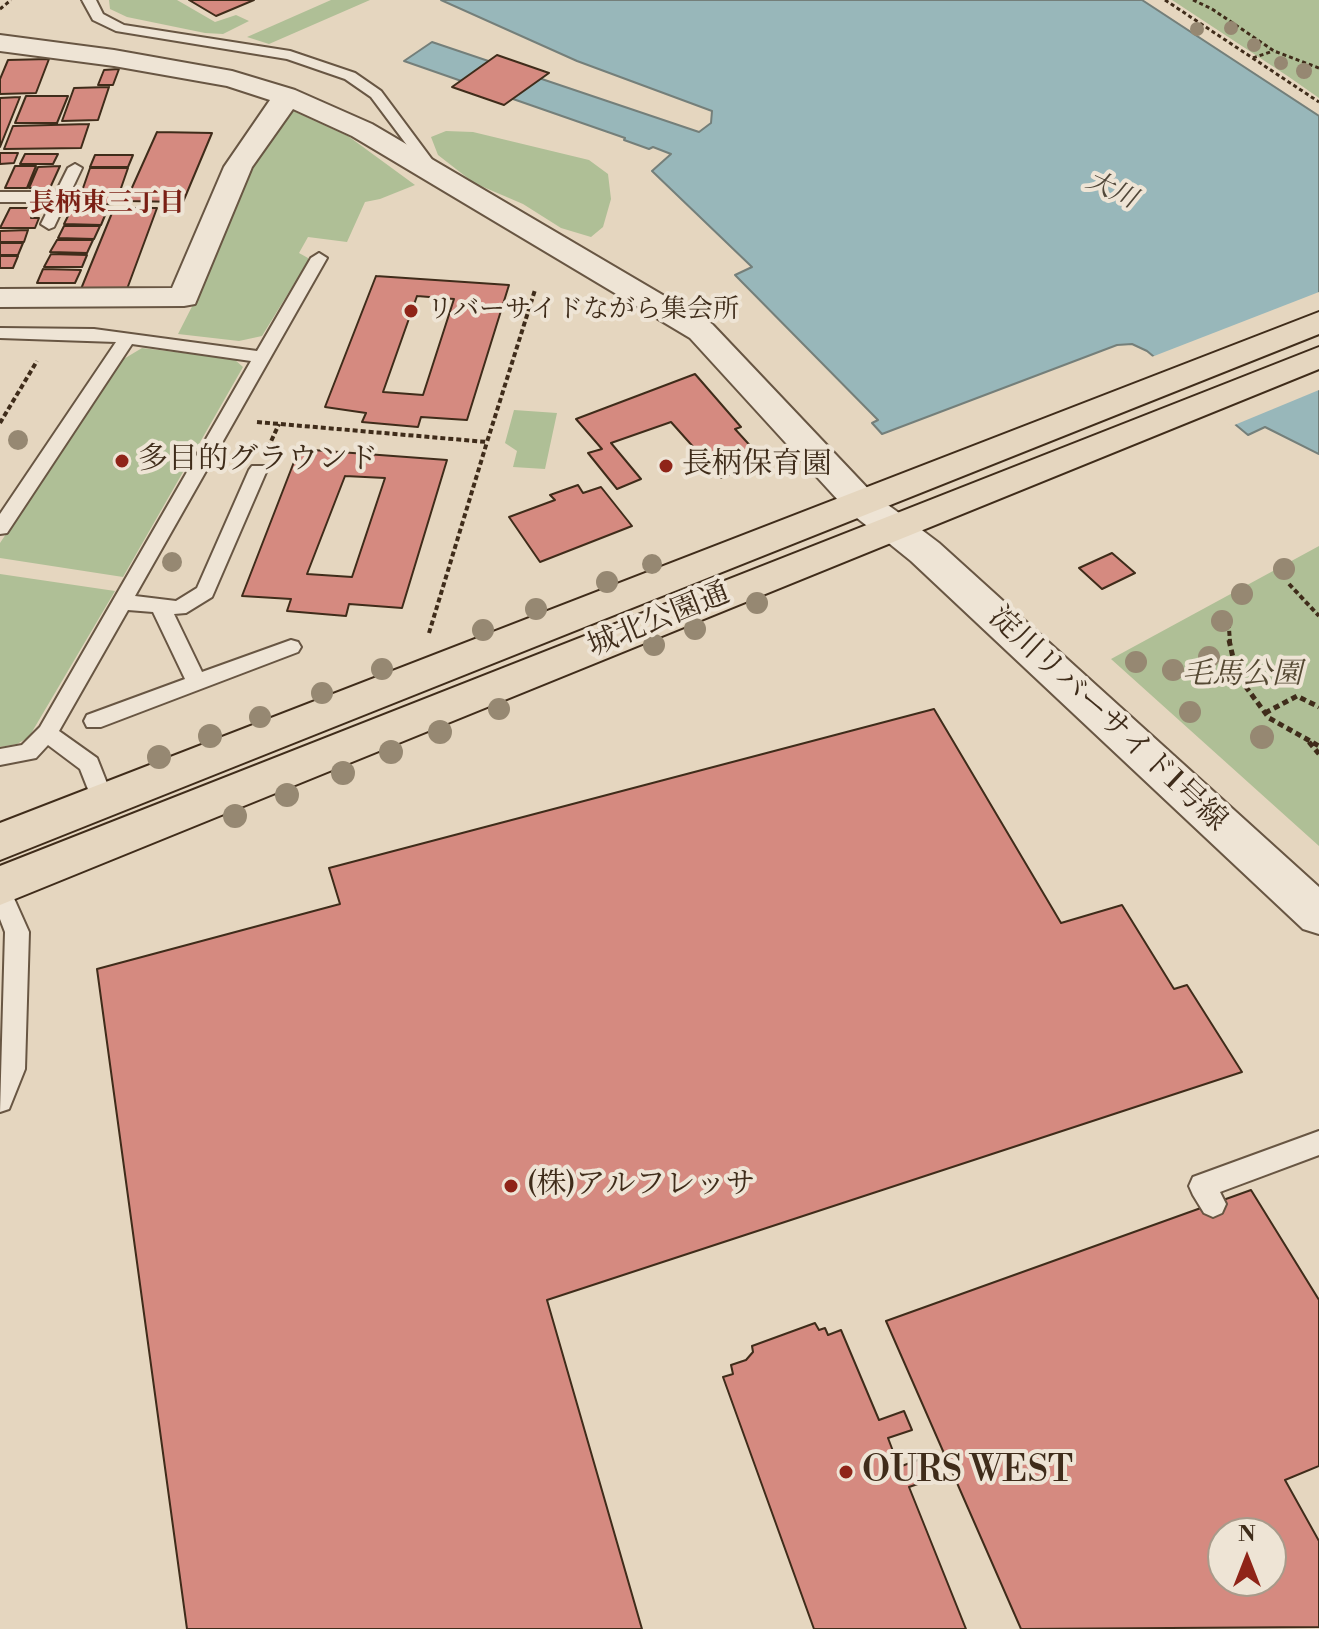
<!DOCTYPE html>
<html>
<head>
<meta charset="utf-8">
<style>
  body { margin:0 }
  #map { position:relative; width:1319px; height:1629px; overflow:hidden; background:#e5d6bf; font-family:"Libre Bodoni",serif }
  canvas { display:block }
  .north { position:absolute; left:1207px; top:1517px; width:80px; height:80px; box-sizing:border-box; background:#eee4d5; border:2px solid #a89a8a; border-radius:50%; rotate:0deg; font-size:22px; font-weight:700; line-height:32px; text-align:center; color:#3f2c1a }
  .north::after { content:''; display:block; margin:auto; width:28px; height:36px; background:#8f2418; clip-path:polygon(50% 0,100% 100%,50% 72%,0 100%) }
</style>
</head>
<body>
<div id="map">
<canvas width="1319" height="1629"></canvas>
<div class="north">N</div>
</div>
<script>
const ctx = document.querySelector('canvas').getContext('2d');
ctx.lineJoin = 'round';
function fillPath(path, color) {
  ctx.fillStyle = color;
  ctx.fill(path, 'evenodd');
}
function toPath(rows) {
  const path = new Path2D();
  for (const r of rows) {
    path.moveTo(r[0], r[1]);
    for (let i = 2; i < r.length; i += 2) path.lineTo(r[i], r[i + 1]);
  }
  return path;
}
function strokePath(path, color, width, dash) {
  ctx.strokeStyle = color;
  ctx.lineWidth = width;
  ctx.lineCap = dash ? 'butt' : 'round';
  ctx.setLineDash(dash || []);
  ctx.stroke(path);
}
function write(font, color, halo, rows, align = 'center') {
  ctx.font = font + ' "Libre Bodoni","Noto Serif JP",serif';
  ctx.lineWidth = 8;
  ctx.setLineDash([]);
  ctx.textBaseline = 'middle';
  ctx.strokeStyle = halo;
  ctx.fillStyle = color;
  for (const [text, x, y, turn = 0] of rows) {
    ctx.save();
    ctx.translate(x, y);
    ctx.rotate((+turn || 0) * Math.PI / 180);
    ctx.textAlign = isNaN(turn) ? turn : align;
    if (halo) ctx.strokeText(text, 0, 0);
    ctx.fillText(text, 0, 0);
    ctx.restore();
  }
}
fillPath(toPath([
  [109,0,177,0,215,22,236,15,249,21,223,34,205,33,127,17,110,9],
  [331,0,370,0,269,44,247,37],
  [1172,0,1319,0,1319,98,1289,77],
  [289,109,348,136,415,185,380,199,365,202,347,242,308,237,299,253,308,258,308,261,262,336,239,341,178,334,203,285,248,170],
  [446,131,473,132,589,160,608,174,611,199,603,227,591,237,561,228,523,204,474,183,438,155,431,137],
  [142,348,234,359,243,367,123,577,0,558,0,543,122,360],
  [514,410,557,413,545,469,513,467,517,451,505,443],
  [1319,546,1319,846,1111,659],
  [0,574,115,591,29,737,17,744,0,747]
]), '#afbf96');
const water = toPath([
  [441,0,1142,0,1319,116,1319,454,1265,427,1248,435,1147,351,1132,344,1117,345,882,434,872,423,878,420,735,275,752,267,652,171,671,154,653,147,649,149,624,140,625,138,404,61,432,42,699,132,711,123,712,111,577,61,441,0]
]);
fillPath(water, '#98b7ba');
strokePath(water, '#747f7a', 2);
fillPath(toPath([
  [1319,292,1319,390,1232,426,1149,358]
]), '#e5d6bf');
const building = toPath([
  [189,0,254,0,216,16,189,0],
  [497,55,549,73,504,105,452,87,497,55],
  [49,59,36,93,0,94,0,79,8,60,49,59],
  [119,69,113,85,98,85,104,70,119,69],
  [109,87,98,120,62,121,74,88,109,87],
  [26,96,68,96,57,123,15,123,26,96],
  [20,97,0,147,0,98,20,97],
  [89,124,81,148,4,149,13,126,89,124],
  [157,132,212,133,183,202,126,201,157,132],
  [0,153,18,153,14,163,0,164,0,153],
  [25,154,58,154,53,164,20,164,25,154],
  [95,155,133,155,128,167,90,167,95,155],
  [15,166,36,166,27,188,5,188,15,166],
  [60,166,50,188,29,188,38,167,60,166],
  [90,168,128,168,120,191,82,191,90,168],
  [81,192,120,192,115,204,76,205,81,192],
  [10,208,35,208,31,218,39,218,35,228,0,228,10,208],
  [114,208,157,208,127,289,81,289,114,208],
  [70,212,106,213,101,225,64,224,70,212],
  [64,226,100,226,94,239,58,238,64,226],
  [28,230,24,242,0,242,0,231,28,230],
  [57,240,93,240,87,253,50,252,57,240],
  [0,243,23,243,18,255,0,255,0,243],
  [51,254,87,255,82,267,44,267,51,254],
  [0,256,18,256,13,268,0,268,0,256],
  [43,269,81,270,75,283,37,283,43,269],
  [376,276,509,285,467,420,421,417,418,427,362,422,366,413,325,407,376,276],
  [417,296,454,299,423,395,383,392,417,296],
  [695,374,741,427,735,429,765,462,721,478,671,422,611,443,641,479,617,489,588,453,602,449,576,419,695,374],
  [299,449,447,460,402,608,349,604,346,616,287,611,291,599,242,596,299,449],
  [345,476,385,478,352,577,307,574,345,476],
  [578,485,583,493,601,487,632,526,540,562,509,517,555,500,550,495,578,485],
  [1112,553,1135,573,1102,589,1079,568,1112,553],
  [934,709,1061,923,1122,905,1174,989,1187,985,1242,1072,547,1300,642,1629,187,1629,97,969,340,904,329,868,934,709],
  [1251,1190,1319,1300,1319,1466,1285,1480,1319,1541,1319,1627,1021,1629,886,1321,1251,1190],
  [1223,1533,1271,1533,1271,1581,1223,1581,1223,1533],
  [815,1323,819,1330,825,1328,828,1335,841,1330,879,1420,904,1411,912,1430,888,1438,899,1467,929,1456,938,1477,909,1487,966,1629,814,1629,723,1377,733,1374,731,1365,746,1360,753,1352,752,1346,815,1323]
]);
fillPath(building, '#d58a80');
strokePath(building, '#3f2c1a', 2);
const service = toPath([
  [82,0,96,0,103,14,124,25,290,51,355,73,381,91,442,173,440,176,430,176,371,97,345,79,287,59,116,31,93,20,82,0],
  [75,164,82,168,54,227,49,229,41,224,52,202,0,202,0,192,56,192,68,168,75,164],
  [319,253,327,258,135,596,176,601,197,588,249,470,252,466,264,466,267,470,212,597,186,613,174,614,202,672,291,640,298,642,301,647,298,652,101,727,87,727,84,721,87,715,185,679,153,612,128,610,59,731,97,758,114,801,111,807,103,810,95,807,80,769,48,745,36,758,0,765,0,749,22,745,40,727,251,361,132,344,7,533,0,534,0,514,116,342,0,338,0,328,94,329,257,351,311,258,319,253],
  [0,883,8,885,29,932,25,1069,9,1109,0,1112,5,932,0,919,0,883],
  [1319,1131,1319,1155,1220,1192,1226,1204,1222,1213,1213,1217,1204,1213,1193,1195,1189,1186,1193,1177,1319,1131]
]);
const minor = toPath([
  [0,35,114,50,232,71,295,90,372,124,712,324,874,495,906,518,911,527,906,536,893,539,880,536,848,511,690,338,352,136,293,109,252,167,195,304,184,306,0,307,0,289,172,288,224,167,270,100,227,86,114,66,0,51,0,35]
]);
const tertiary = toPath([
  [893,514,906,518,939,543,1319,887,1319,934,1303,929,911,561,880,536,874,527,880,518,893,514]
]);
const primary = toPath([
  [1319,312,1319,334,0,860,0,823,1319,312],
  [1319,347,1319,369,0,905,0,866,1319,347]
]);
strokePath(service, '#685643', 4);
strokePath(minor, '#685643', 4);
strokePath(tertiary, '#685643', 4);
strokePath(primary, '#3f2c1a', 4);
strokePath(toPath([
  [1165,0,1319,102],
  [1193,0,1212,9,1274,51,1319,68],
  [0,9,11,0],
  [1253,58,1273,51]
]), '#3f2c1a', 3, [4, 3]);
strokePath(toPath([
  [257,422,487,442,535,290],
  [0,423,37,361],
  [268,448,279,424],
  [1289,584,1319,616],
  [1228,615,1230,642],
  [429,633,487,442]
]), '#3f2c1a', 4, [5, 3]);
strokePath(toPath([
  [1229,640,1237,675,1269,718,1319,746],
  [1265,713,1297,696,1319,707],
  [1309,742,1319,754]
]), '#3f2c1a', 5, [6, 4]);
fillPath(service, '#eee4d5');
fillPath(minor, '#eee4d5');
fillPath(tertiary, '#eee4d5');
fillPath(primary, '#e5d6bf');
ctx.fillStyle = '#968872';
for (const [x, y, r] of [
  [1231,28,7],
  [1197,29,7],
  [1254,45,7],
  [1281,63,7],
  [1304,71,8],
  [18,440,10],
  [172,562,10],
  [652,564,10],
  [1284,569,11],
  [607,582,11],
  [1242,594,11],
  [757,603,11],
  [536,609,11],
  [1222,621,11],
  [695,629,11],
  [483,630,11],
  [654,645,11],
  [1209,657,11],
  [1136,662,11],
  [382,669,11],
  [1173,670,11],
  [322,693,11],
  [499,709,11],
  [1190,712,11],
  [260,717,11],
  [440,732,12],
  [210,736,12],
  [1262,737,12],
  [391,752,12],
  [159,757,12],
  [343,773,12],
  [287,795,12],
  [235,816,12]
]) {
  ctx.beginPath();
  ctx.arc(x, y, r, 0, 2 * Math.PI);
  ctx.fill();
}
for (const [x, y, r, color] of [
  [411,311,8,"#8f2418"],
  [122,461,8,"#8f2418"],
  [666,466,8,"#8f2418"],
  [511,1186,8,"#8f2418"],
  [846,1472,8,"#8f2418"]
]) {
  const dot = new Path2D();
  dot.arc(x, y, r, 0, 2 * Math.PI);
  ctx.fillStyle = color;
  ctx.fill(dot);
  strokePath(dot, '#eee4d5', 3);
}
write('italic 26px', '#51483a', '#eee4d5', [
  ["大川",1111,191,25]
]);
write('bold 26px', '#7a1f14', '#eee4d5', [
  ["長柄東三丁目",107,205]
]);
write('26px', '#3f2c1a', '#eee4d5', [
  ["リバーサイドながら集会所",427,311]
], 'left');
write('30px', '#3f2c1a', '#eee4d5', [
  ["多目的グラウンド",138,461],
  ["長柄保育園",682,466],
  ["(株)アルフレッサ",527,1186]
], 'left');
write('30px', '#3f2c1a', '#eee4d5', [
  ["城北公園通",659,621,-22],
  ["淀川リバーサイド1号線",1107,720,43]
]);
write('italic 30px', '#554933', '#eee4d5', [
  ["毛馬公園",1242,676]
]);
write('36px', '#3f2c1a', '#eee4d5', [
  ["OURS WEST",862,1472]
], 'left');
</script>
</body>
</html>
